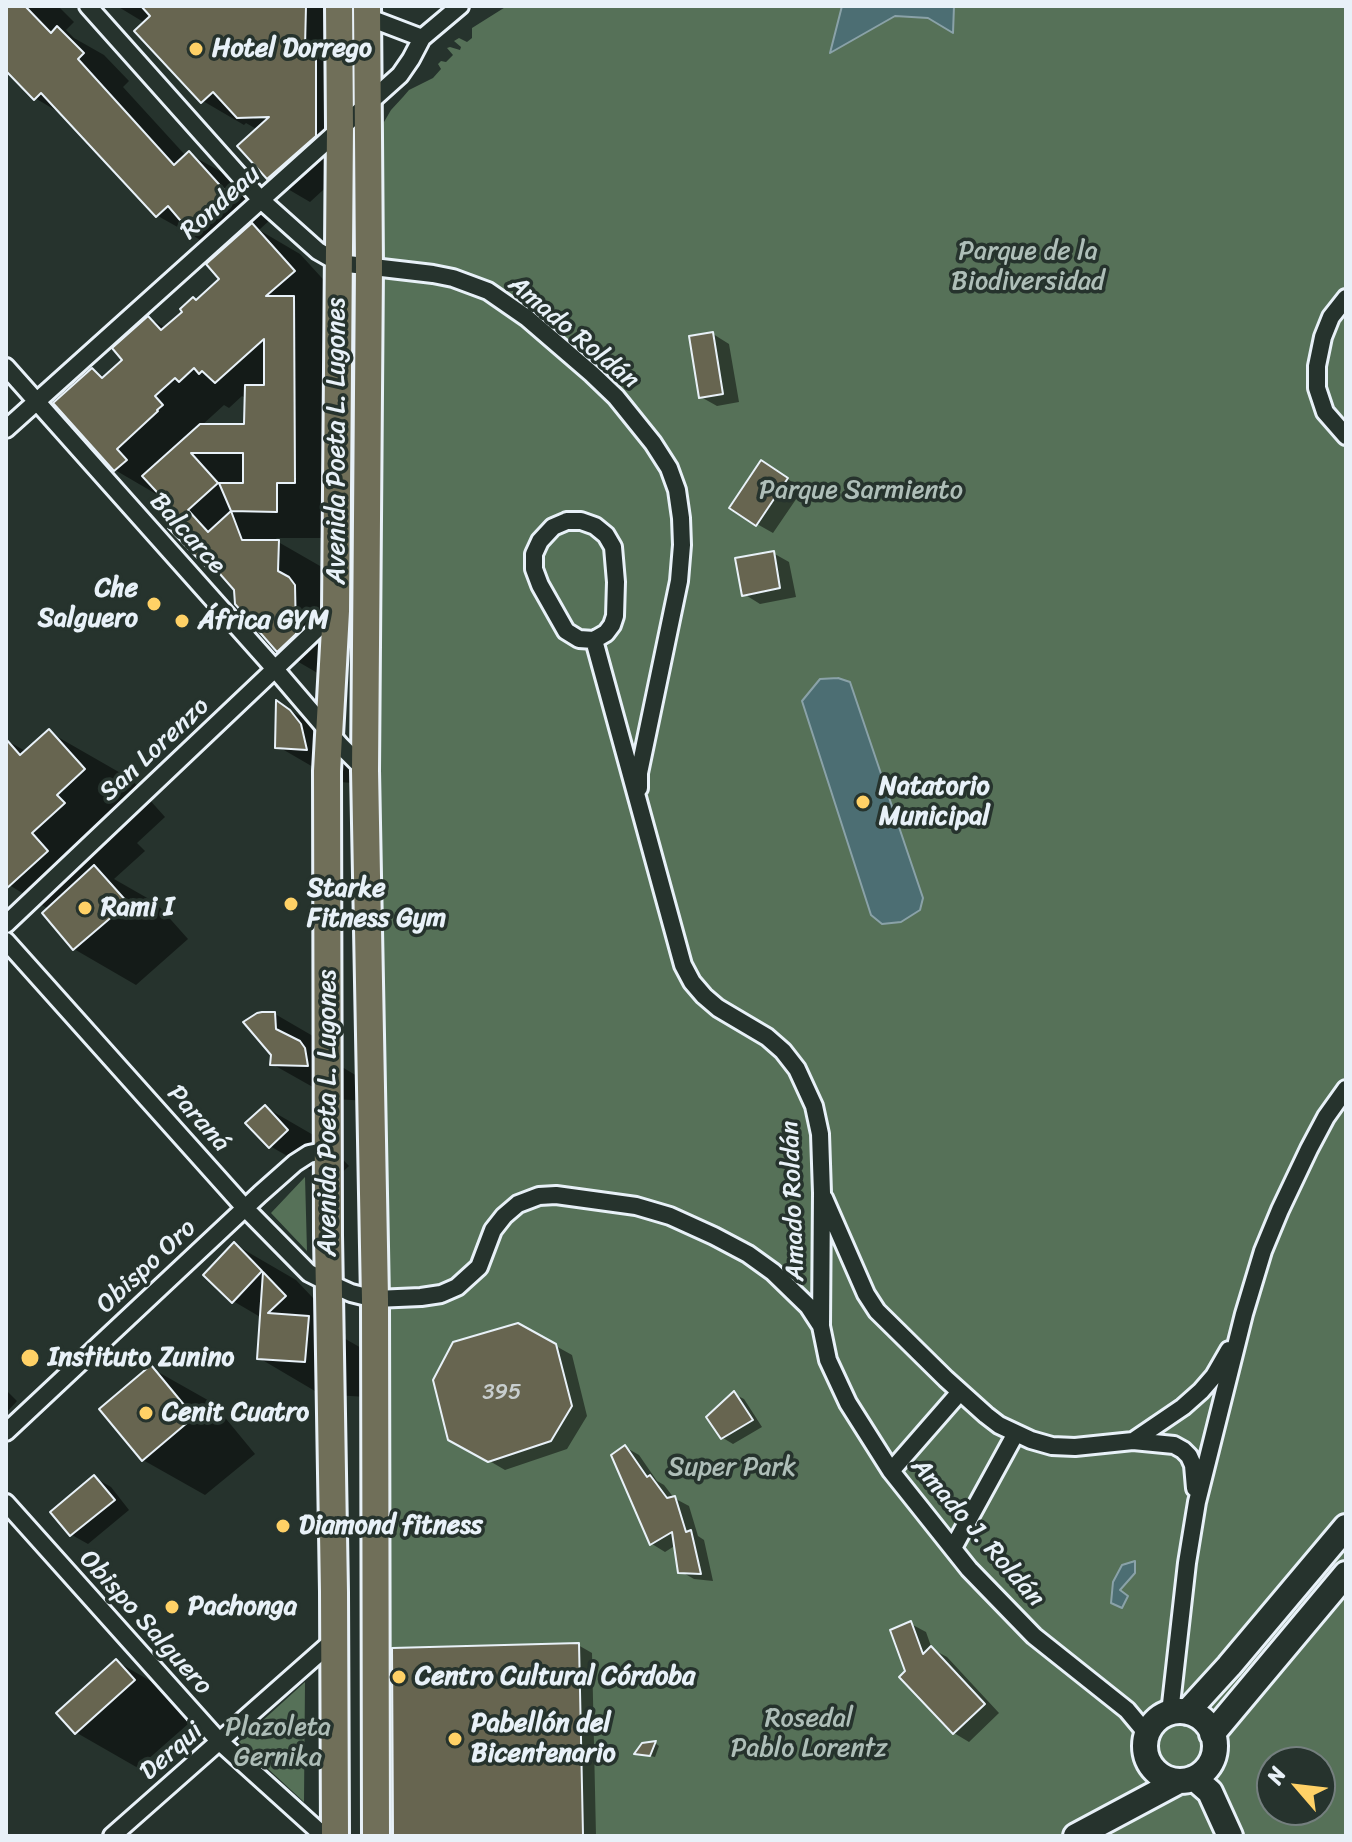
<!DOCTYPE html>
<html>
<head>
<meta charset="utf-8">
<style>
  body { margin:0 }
  #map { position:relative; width:1352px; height:1842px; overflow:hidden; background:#26332d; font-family:Sriracha,sans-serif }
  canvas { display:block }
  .frame { position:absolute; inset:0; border:8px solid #e8f1f8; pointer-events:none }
  .north { position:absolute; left:1256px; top:1746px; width:80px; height:80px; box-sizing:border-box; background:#26332d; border:2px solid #747f7e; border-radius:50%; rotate:298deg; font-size:22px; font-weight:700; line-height:32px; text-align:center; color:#e8f1f8 }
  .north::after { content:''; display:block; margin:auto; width:28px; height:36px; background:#ffd166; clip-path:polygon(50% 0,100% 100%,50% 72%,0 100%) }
</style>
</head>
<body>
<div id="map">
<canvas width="1352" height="1842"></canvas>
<div class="frame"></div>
<div class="north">N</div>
</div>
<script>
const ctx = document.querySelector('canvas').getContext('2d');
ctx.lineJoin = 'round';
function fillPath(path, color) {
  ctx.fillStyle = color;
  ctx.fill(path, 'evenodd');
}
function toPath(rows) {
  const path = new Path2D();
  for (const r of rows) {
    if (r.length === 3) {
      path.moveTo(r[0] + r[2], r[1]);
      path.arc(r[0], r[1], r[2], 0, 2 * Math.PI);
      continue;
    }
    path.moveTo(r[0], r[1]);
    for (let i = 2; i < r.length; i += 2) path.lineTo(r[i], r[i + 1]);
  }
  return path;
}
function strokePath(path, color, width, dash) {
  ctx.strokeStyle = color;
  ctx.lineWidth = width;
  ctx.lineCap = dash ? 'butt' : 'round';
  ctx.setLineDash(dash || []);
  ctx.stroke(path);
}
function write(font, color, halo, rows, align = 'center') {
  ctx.font = font + ' Sriracha,sans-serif';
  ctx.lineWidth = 7;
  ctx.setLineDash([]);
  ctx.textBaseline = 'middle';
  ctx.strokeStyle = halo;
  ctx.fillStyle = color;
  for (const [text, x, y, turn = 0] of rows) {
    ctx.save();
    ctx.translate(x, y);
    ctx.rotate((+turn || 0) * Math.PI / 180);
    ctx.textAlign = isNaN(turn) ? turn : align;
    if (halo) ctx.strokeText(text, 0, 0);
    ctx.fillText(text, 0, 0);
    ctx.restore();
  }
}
fillPath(toPath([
  [507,6,1346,6,1346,1836,392,1836,375,341,381,134,384,122,391,110,403,97,409,90,433,78,441,69,438,64,441,61,446,62,453,55,447,48,450,47,460,50,461,47,454,41,459,38,467,42,472,38,472,28],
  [1272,1762,1320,1762,1320,1810,1272,1810],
  [305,1177,307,1251,271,1213],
  [305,1682,304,1802,239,1742]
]), '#567158');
const water = toPath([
  [842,6,954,6,953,33,928,18,895,16,830,53,842,6],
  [838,678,850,682,923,898,920,910,901,922,882,924,871,915,802,701,820,679,838,678],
  [1135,1561,1135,1573,1120,1590,1128,1596,1122,1608,1111,1603,1113,1582,1122,1565,1135,1561]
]);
fillPath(water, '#4c6e73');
strokePath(water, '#8aa2a8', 2);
fillPath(toPath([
  [6,6,58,6,74,22,66,30,74,38,104,55,129,81,123,87,186,156,189,154,236,180,271,219,259,230,300,254,342,300,324,316,342,326,325,538,276,538,280,543,327,570,326,678,278,650,236,589,224,576,211,568,170,504,163,498,115,470,93,370,105,378,125,360,149,318,166,328,222,279,226,248,208,238,204,242,158,216,65,116,35,98,6,68],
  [242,396,247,399,246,426,201,426,224,405,229,408],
  [117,6,343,6,346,66,357,73,357,159,310,202,269,178,240,146,258,130,246,123,244,125,203,101,145,23],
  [279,115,279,119,255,119,251,116],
  [713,334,729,344,739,402,717,406,701,397],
  [777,472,803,489,773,533,757,524],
  [773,553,789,562,796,597,760,604,744,594],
  [278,704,339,738,368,784,339,782,277,746],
  [49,732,131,779,165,817,137,843,145,851,114,879,156,903,188,939,136,985,74,949,50,910,6,883,6,740,27,752],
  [275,1014,337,1050,337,1064,362,1079,369,1101,334,1099,272,1064],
  [265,1107,327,1143,349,1166,332,1182,270,1146],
  [234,1244,296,1280,346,1333,342,1337,370,1353,366,1397,320,1394,259,1358,262,1318,233,1301],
  [518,1325,572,1355,587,1416,567,1449,505,1470,450,1438],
  [151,1368,213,1403,255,1454,205,1495,143,1460],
  [6,1390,17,1401,6,1413],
  [734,1394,744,1399,762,1427,733,1444,723,1438],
  [625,1447,639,1455,657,1481,664,1485,674,1498,689,1506,698,1536,704,1540,713,1581,694,1579,680,1571,676,1545,665,1552,652,1544],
  [95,1478,111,1487,129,1510,88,1544,72,1535,53,1512],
  [911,1624,926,1632,932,1649,947,1657,999,1713,969,1742,954,1733,907,1672],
  [578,1645,592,1653,596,1836,395,1836,394,1650],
  [116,1661,178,1697,196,1717,138,1768,77,1733,58,1713],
  [655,1743,659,1746,655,1757,637,1753,643,1744]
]), '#0007');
const building = toPath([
  [6,6,25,6,51,33,57,26,84,53,78,59,174,165,189,151,226,192,186,227,168,206,156,217,41,93,34,100,6,71,6,6],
  [141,6,306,6,305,47,316,47,316,136,267,179,237,146,269,117,237,118,213,92,201,103,134,31,150,16,141,6],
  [252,223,295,271,266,296,294,296,295,483,277,483,277,512,231,511,219,483,243,483,243,453,191,453,218,483,188,510,208,532,231,511,242,540,279,540,278,571,289,577,295,585,296,634,277,652,235,604,234,590,213,566,209,570,168,528,177,520,165,506,167,503,142,476,200,424,244,424,245,385,264,385,264,339,215,383,202,371,199,374,194,368,179,382,175,378,155,396,163,405,157,410,158,411,117,449,127,460,114,471,53,403,92,368,102,378,122,360,112,348,148,316,161,330,182,312,180,309,193,297,196,300,219,279,206,264,252,223],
  [713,332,723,394,699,398,689,336,713,332],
  [761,460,788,478,756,526,729,508,761,460],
  [774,551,780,588,742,596,735,558,774,551],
  [276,700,290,710,301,724,307,750,275,748,276,700],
  [49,729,85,769,57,795,65,803,32,833,48,851,6,889,6,739,20,755,49,729],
  [94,865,128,903,73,950,42,913,94,865],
  [262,1012,275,1012,276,1029,300,1041,305,1048,308,1066,270,1065,271,1055,243,1022,257,1013,262,1012],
  [265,1105,288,1130,269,1148,245,1123,265,1105],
  [234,1242,262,1271,232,1303,203,1275,234,1242],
  [263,1272,286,1296,268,1313,309,1316,305,1362,257,1359,263,1272],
  [518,1323,556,1344,572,1406,551,1441,488,1462,448,1440,433,1380,453,1342,518,1323],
  [151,1365,194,1417,142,1461,99,1409,151,1365],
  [734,1391,753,1420,721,1439,706,1417,734,1391],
  [625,1445,647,1477,650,1475,667,1498,675,1496,686,1532,691,1530,701,1574,678,1573,672,1532,650,1545,611,1455,625,1445],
  [94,1475,115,1500,70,1536,50,1512,94,1475],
  [911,1621,923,1654,931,1646,985,1704,953,1734,899,1677,905,1671,890,1630,911,1621],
  [579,1643,583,1835,393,1836,392,1648,579,1643],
  [116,1659,135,1680,75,1734,56,1713,116,1659],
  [656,1741,650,1756,634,1754,642,1743,656,1741]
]);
fillPath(building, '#676550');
strokePath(building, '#e8f1f8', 2);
const minor = toPath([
  [88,6,261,200,318,251,339,263,433,274,453,278,488,291,527,318,592,374,616,397,653,443,669,468,677,490,681,518,682,545,679,581,639,773,639,788],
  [367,17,422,38],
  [1346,298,1331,317,1323,337,1317,366,1317,388,1325,412,1346,436],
  [6,367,275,669,340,745,365,770],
  [6,429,400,75,411,59,422,38,460,6],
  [567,521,581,521,595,526,606,535,613,547,616,582,615,616,612,625,606,633,594,640,579,639,566,631,540,585,534,569,534,554,540,541,553,527,567,521],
  [594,640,683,965,692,982,704,996,718,1008,767,1037,783,1051,797,1069,814,1106,820,1134,822,1193,821,1326,828,1360,848,1403,891,1471,969,1569,1034,1636,1127,1710,1147,1734],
  [6,924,336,611],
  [6,941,245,1208,309,1273,329,1283,351,1293,375,1299,421,1297,441,1294,457,1287,479,1267,493,1230,504,1216,518,1204,539,1196,556,1195,636,1206,670,1216,714,1236,748,1254,773,1272,808,1306,821,1326],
  [824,1198,866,1294,877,1311,946,1379,986,1415,999,1425,1031,1440,1052,1446,1075,1447,1133,1441,1183,1407,1201,1391,1214,1376,1229,1350],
  [6,1432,260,1194,295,1163,309,1154,328,1150],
  [1133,1441,1174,1445,1183,1450,1189,1456,1193,1465,1195,1488],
  [891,1471,960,1392],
  [6,1503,220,1742,324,1836],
  [953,1548,1016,1433],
  [1170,1713,1187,1563,1197,1502,1244,1314,1263,1251,1280,1210,1309,1149,1326,1117,1346,1089],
  [112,1836,334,1640]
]);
const secondary = toPath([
  [1180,1746,35],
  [1187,1712,1229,1666,1346,1527],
  [1212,1734,1346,1574],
  [1194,1778,1210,1792,1230,1836],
  [1076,1836,1179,1781]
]);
const primary = toPath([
  [367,6,369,267,365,770,375,1299,376,1836],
  [335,1836,334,1592,328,1235,327,771,336,611,340,127,339,6]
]);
strokePath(minor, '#e8f1f8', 22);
strokePath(secondary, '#e8f1f8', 30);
strokePath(primary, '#e8f1f8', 32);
strokePath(minor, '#26332d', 16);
strokePath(secondary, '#26332d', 24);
strokePath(primary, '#706f59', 26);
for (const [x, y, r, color] of [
  [196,49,8,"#ffd166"],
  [154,604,8,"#ffd166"],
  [182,621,8,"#ffd166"],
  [863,802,8,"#ffd166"],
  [291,904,8,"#ffd166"],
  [85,908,8,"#ffd166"],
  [30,1358,10,"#ffd166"],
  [146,1413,8,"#ffd166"],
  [283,1526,8,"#ffd166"],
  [172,1607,8,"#ffd166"],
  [399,1677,8,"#ffd166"],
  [455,1739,8,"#ffd166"]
]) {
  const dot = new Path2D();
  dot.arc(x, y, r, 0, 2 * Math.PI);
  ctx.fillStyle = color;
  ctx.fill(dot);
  strokePath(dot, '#26332d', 3);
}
write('22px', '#c8cece', null, [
  ["395",502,1393]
]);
write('bold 26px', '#e8f1f8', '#26332d', [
  ["Hotel Dorrego",212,49],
  ["Che",138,589,"right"],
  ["Salguero",138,619,"right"],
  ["África GYM",198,621],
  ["Natatorio",879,787],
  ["Municipal",879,817],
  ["Starke",307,889],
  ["Fitness Gym",307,919],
  ["Rami I",101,908],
  ["Instituto Zunino",48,1358],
  ["Cenit Cuatro",162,1413],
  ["Diamond fitness",299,1526],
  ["Pachonga",188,1607],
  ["Centro Cultural Córdoba",415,1677],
  ["Pabellón del",471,1724],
  ["Bicentenario",471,1754]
], 'left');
write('26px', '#e8f1f8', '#26332d', [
  ["Rondeau",221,203,-42],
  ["Amado Roldán",573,333,40],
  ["Avenida Poeta L. Lugones",337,441,-90],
  ["Balcarce",187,534,48],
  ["San Lorenzo",155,750,-43],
  ["Avenida Poeta L. Lugones",328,1113,-90],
  ["Paraná",198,1119,48],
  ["Amado Roldán",794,1201,-92],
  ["Obispo Oro",147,1267,-43],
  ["Amado J. Roldán",977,1533,49],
  ["Obispo Salguero",145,1623,48],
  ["Derqui",172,1752,-41]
]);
write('26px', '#aebeb8', '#26332d', [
  ["Parque de la",1028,252],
  ["Biodiversidad",1028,282],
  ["Parque Sarmiento",861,491],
  ["Super Park",732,1468],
  ["Rosedal",809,1719],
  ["Pablo Lorentz",809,1749],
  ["Plazoleta",278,1728],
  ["Gernika",278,1758]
]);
</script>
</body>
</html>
